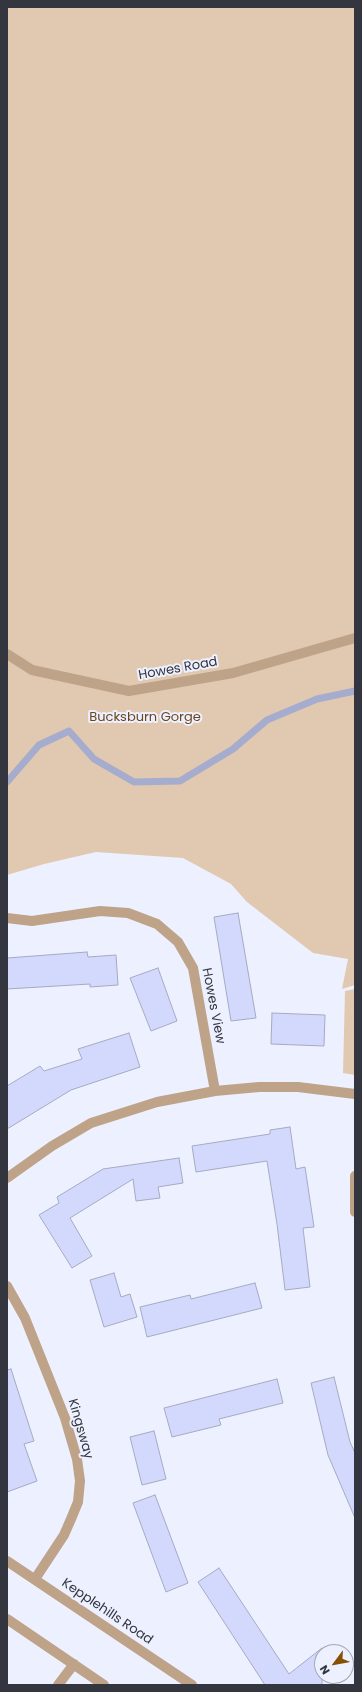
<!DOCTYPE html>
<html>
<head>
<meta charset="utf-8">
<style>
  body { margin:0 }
  #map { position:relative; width:362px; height:1692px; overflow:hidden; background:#edf0ff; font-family:Poppins,sans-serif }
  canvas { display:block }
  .frame { position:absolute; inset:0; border:8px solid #34363f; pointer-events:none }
  .north { position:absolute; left:314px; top:1644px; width:40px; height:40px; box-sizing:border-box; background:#edf0ff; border:1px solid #a3a6b2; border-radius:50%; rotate:238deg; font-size:11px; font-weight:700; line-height:16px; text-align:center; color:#34363f }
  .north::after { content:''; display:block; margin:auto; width:14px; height:18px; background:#885001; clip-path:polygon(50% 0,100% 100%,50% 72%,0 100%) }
</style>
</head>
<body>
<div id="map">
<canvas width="362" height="1692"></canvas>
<div class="frame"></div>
<div class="north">N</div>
</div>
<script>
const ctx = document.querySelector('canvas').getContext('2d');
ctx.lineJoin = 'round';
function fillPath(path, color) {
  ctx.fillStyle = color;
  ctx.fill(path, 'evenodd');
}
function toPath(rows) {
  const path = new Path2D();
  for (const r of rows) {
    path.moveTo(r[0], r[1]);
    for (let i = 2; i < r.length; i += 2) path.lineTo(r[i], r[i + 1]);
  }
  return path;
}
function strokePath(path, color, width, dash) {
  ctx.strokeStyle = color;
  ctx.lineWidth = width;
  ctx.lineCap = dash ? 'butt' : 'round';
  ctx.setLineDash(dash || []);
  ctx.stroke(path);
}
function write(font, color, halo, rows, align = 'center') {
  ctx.font = font + ' Poppins,sans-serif';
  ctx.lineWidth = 4;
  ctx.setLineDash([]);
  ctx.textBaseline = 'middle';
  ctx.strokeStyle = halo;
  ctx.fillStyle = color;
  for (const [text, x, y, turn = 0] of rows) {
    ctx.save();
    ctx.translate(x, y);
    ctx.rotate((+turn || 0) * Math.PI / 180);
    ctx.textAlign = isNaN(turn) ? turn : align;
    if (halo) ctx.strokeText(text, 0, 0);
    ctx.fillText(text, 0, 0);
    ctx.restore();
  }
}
fillPath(toPath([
  [7,7,355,7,355,985,342,989,348,959,313,953,247,902,231,884,183,858,96,852,44,864,7,875],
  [355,989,355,1075,343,1073,345,991]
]), '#e1c9b1');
strokePath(toPath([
  [7,782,39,745,69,731,94,759,134,782,180,781,233,749,267,720,317,699,355,691]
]), '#a6accd', 7);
const building = toPath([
  [238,913,256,1018,231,1021,214,917,238,913],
  [87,952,88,957,116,955,118,985,90,987,90,984,7,989,7,958,87,952],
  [158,968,177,1021,151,1031,130,978,158,968],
  [272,1013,325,1015,324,1046,271,1044,272,1013],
  [129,1033,140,1067,71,1090,7,1129,7,1086,40,1066,44,1071,82,1059,78,1049,129,1033],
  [290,1127,296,1169,305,1167,314,1227,303,1228,310,1287,285,1290,277,1224,267,1161,196,1172,192,1146,270,1134,270,1130,290,1127],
  [179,1158,183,1183,158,1187,160,1198,136,1201,133,1179,70,1218,92,1256,72,1268,39,1215,59,1203,57,1197,103,1169,179,1158],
  [114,1273,121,1297,130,1294,137,1317,104,1327,90,1280,114,1273],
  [255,1283,262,1308,147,1337,140,1307,190,1295,191,1299,255,1283],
  [11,1369,34,1441,24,1444,37,1481,7,1492,7,1370,11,1369],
  [334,1377,350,1442,355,1453,355,1518,328,1455,311,1383,334,1377],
  [277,1379,283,1403,219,1419,221,1425,172,1437,164,1408,277,1379],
  [154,1431,166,1479,142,1485,130,1437,154,1431],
  [155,1495,188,1583,166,1592,133,1503,155,1495],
  [219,1568,289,1674,322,1648,322,1685,265,1685,198,1582,219,1568]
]);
fillPath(building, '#d3d9fd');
strokePath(building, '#a6aac1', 1);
strokePath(toPath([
  [7,654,32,670,129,691,233,673,355,638],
  [7,918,32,921,100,911,128,913,157,924,178,942,193,968,215,1091],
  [355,1176,355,1212],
  [7,1178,52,1146,91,1123,157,1102,215,1091,259,1087,298,1087,355,1094],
  [7,1286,25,1318,65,1418,77,1459,80,1481,78,1502,71,1519,64,1535,35,1579],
  [7,1561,192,1685],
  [7,1619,104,1685],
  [58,1685,74,1664]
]), '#bea388', 10);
write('13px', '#34363f', '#edf0ff', [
  ["Howes Road",178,669,-10],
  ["Howes View",213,1006,79],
  ["Kingsway",80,1429,74],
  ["Kepplehills Road",107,1612,34]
]);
write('13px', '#6d461b', '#edf0ff', [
  ["Bucksburn Gorge",145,718]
]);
</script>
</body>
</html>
